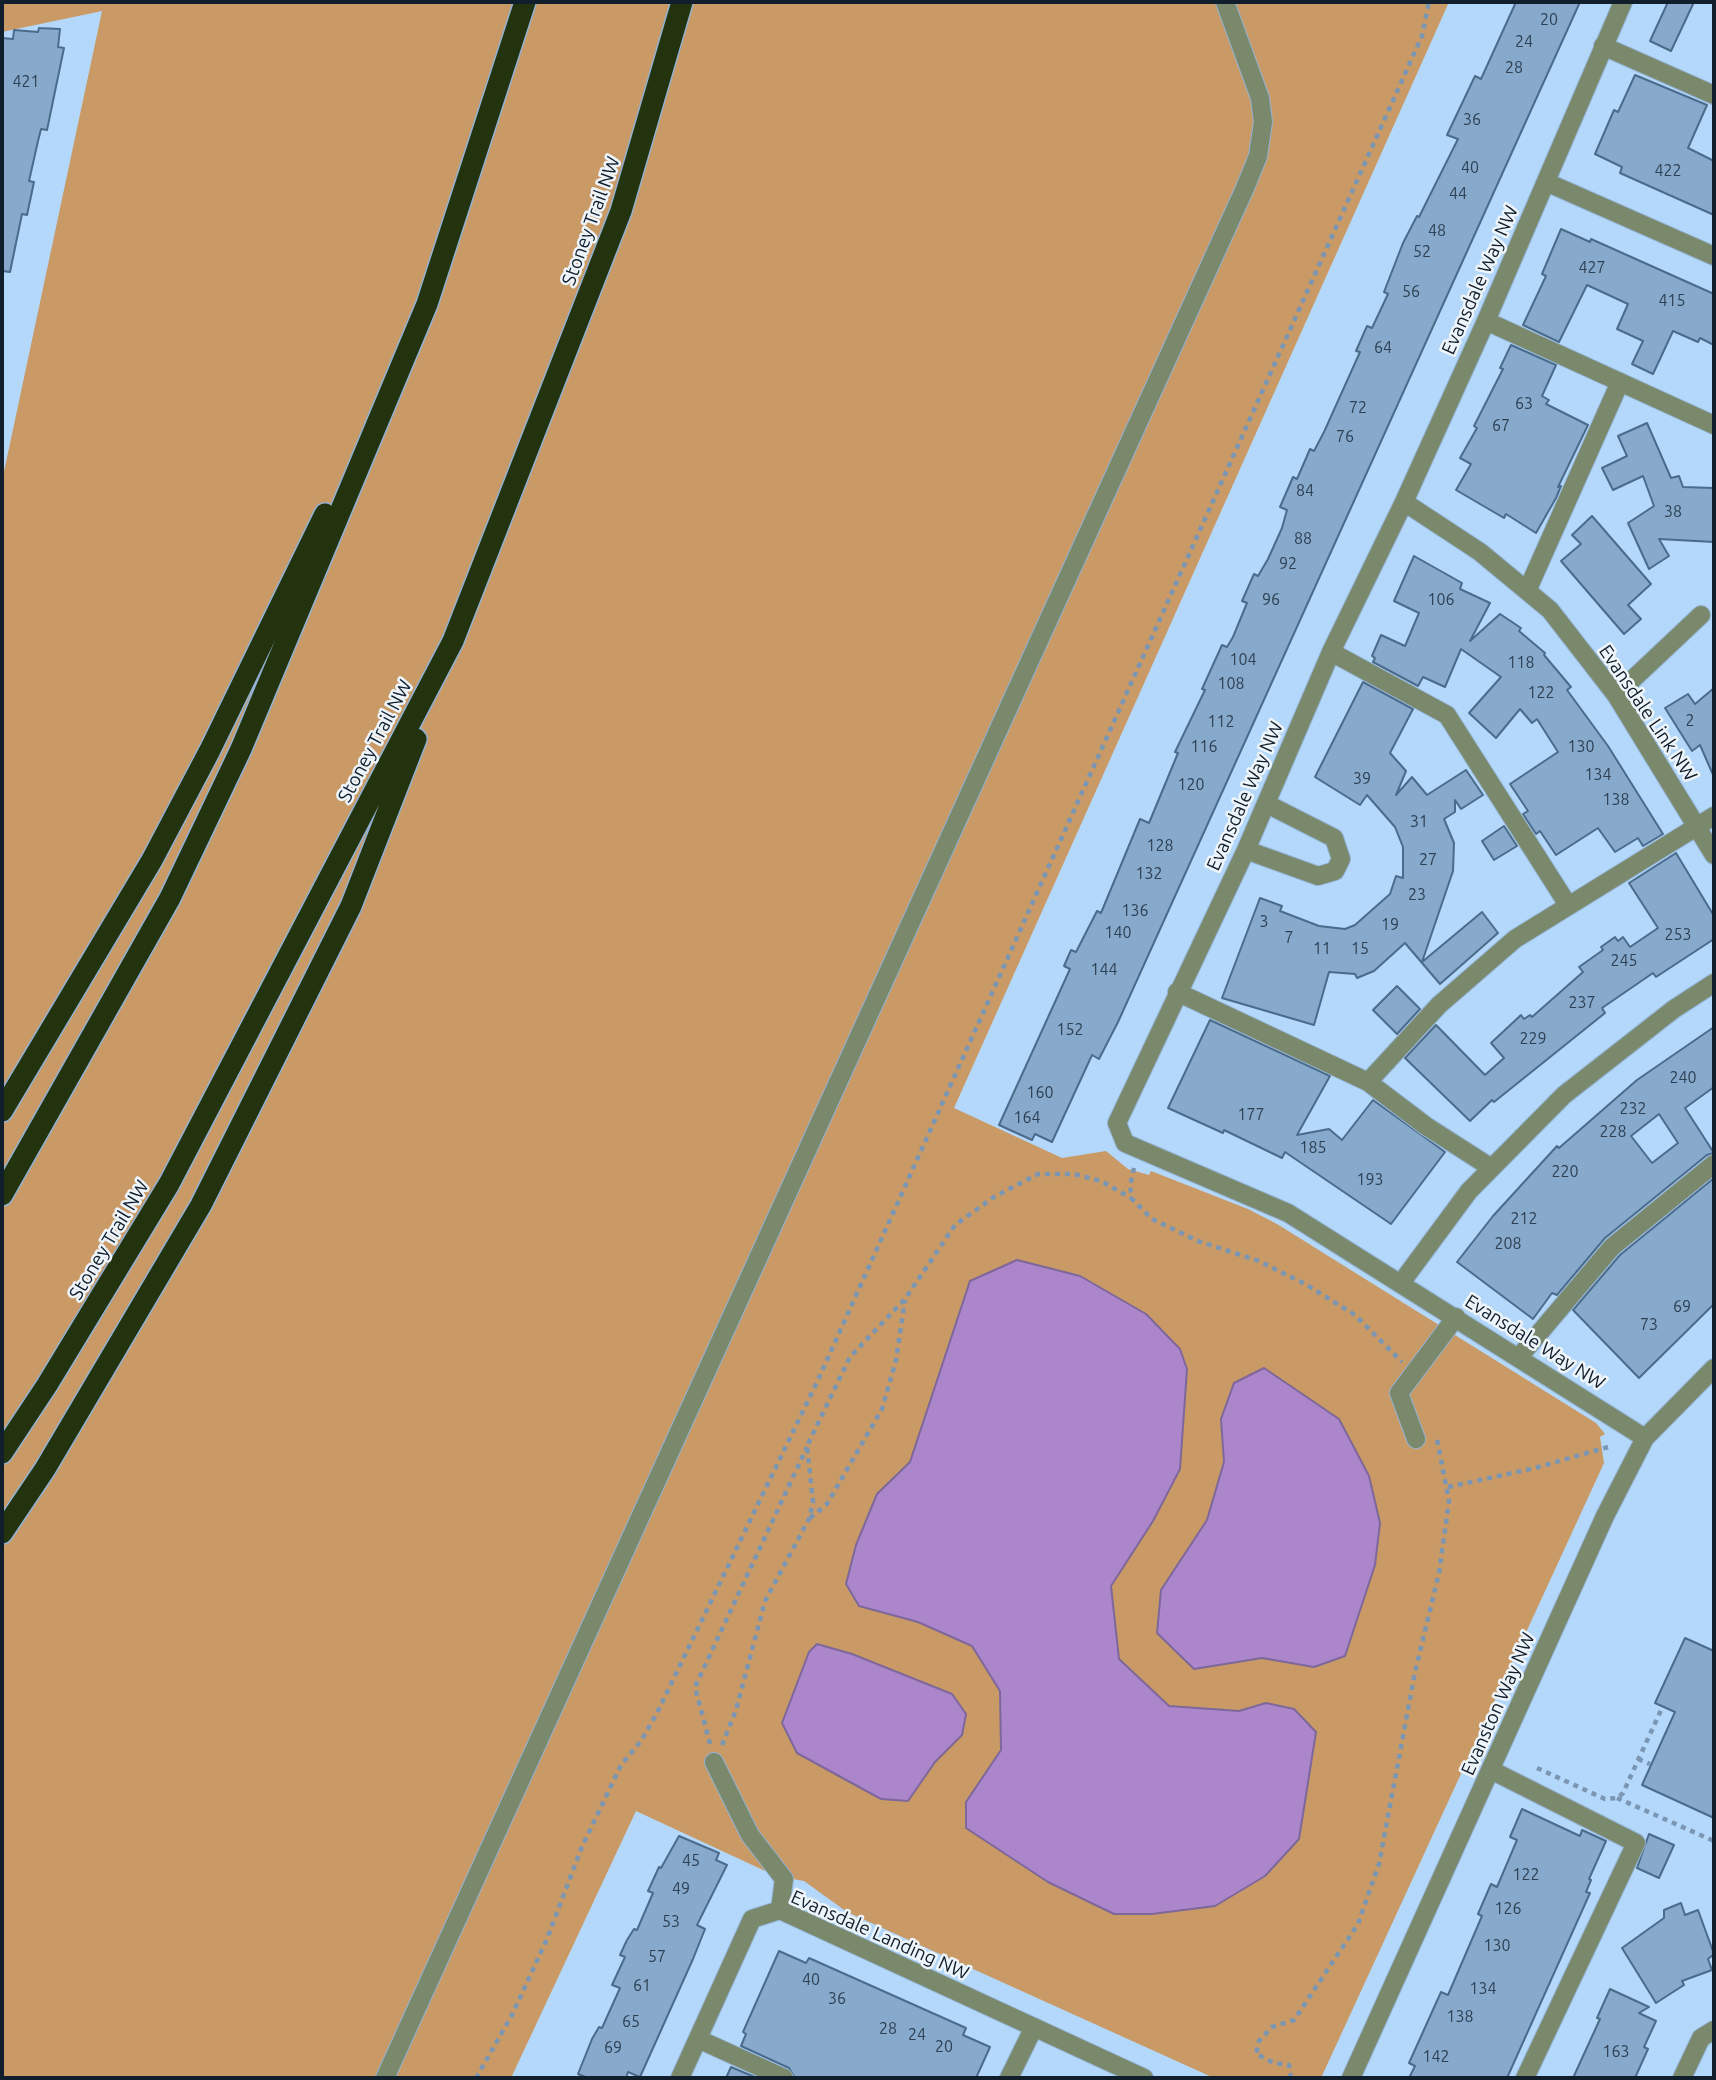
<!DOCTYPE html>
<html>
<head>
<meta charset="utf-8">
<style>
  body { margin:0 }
  #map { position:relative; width:1716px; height:2080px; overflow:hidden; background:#b4d7fc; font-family:Ubuntu,sans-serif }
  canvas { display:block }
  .frame { position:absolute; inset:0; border:4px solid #111e2c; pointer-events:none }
</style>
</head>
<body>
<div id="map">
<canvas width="1716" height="2080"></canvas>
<div class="frame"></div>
</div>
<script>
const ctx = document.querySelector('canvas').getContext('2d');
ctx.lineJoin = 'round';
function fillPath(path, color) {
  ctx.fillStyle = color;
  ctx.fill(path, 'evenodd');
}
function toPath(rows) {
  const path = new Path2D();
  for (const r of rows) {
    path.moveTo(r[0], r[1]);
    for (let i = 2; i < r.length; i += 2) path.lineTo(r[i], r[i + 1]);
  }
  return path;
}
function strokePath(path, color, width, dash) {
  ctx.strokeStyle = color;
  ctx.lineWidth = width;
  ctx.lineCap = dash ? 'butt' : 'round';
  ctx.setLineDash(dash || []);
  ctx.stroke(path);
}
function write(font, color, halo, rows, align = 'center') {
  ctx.font = font + ' Ubuntu,sans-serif';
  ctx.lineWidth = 5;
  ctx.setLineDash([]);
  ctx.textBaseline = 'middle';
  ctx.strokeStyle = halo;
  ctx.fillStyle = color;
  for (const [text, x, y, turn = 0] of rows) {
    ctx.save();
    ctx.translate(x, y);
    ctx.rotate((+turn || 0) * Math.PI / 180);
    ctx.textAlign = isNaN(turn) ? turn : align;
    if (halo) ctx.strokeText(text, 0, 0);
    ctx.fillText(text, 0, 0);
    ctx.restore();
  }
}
fillPath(toPath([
  [2,2,1449,2,954,1108,1062,1158,1106,1151,1128,1169,1149,1175,1151,1171,1248,1209,1277,1224,1596,1423,1605,1434,1600,1437,1604,1463,1321,2078,1214,2078,847,1912,804,1881,776,1876,636,1811,511,2078,2,2078,2,481,102,11,2,32]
]), '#c99a65');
const water = toPath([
  [1017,1260,1080,1276,1146,1314,1180,1349,1187,1369,1180,1469,1153,1521,1111,1586,1119,1659,1169,1706,1239,1711,1266,1703,1294,1709,1316,1732,1299,1839,1265,1876,1215,1906,1152,1914,1114,1914,1048,1882,966,1828,966,1802,1001,1750,1000,1691,972,1646,918,1622,859,1606,846,1584,856,1545,877,1494,910,1462,970,1281,1017,1260],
  [1264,1368,1339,1419,1369,1476,1380,1523,1375,1565,1345,1656,1314,1667,1262,1658,1194,1669,1157,1633,1161,1590,1207,1520,1224,1462,1221,1419,1234,1383,1264,1368],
  [817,1644,852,1654,952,1694,966,1714,962,1735,935,1762,908,1801,881,1799,797,1753,782,1723,809,1652,817,1644]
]);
fillPath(water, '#ac86cb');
strokePath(water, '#7e679b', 2);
const building = toPath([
  [1516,2,1580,2,1118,1022,1099,1059,1092,1055,1052,1142,1035,1134,1032,1140,999,1125,1070,969,1064,966,1071,950,1076,952,1097,911,1101,913,1140,819,1149,823,1178,753,1175,752,1205,690,1202,689,1222,645,1227,647,1233,637,1247,603,1242,601,1254,574,1258,576,1268,559,1282,528,1287,510,1280,507,1293,477,1297,479,1310,449,1314,451,1324,432,1360,352,1356,351,1367,326,1372,328,1388,294,1384,292,1403,243,1417,216,1419,217,1458,139,1447,135,1475,76,1481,79,1516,2],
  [1668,2,1694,2,1671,51,1650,41,1668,2],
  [39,28,60,29,58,47,64,48,47,130,41,129,38,141,29,181,34,182,27,215,22,214,10,272,2,271,2,38,13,39,14,30,38,32,39,28],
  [1635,75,1707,105,1688,148,1714,161,1714,215,1620,173,1622,167,1595,154,1614,110,1618,112,1635,75],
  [1561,229,1590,242,1591,239,1714,294,1714,345,1700,338,1698,342,1673,331,1653,374,1632,364,1643,341,1617,329,1628,304,1587,285,1559,342,1523,325,1546,276,1542,274,1561,229],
  [1511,345,1556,365,1542,396,1549,400,1546,404,1588,425,1558,487,1561,486,1556,498,1536,533,1506,514,1504,518,1456,490,1471,464,1460,458,1477,428,1474,426,1503,369,1500,368,1511,345],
  [1647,423,1671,478,1679,476,1683,487,1714,488,1714,542,1659,539,1669,556,1649,569,1628,523,1654,506,1643,476,1613,490,1602,468,1627,456,1618,436,1647,423],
  [1592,516,1651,584,1628,605,1641,619,1624,634,1561,561,1581,544,1572,535,1592,516],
  [1414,556,1462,583,1460,589,1490,603,1470,641,1500,614,1521,628,1519,631,1545,653,1544,655,1571,687,1567,690,1608,746,1663,834,1643,846,1638,838,1615,852,1598,828,1556,855,1540,831,1536,834,1523,814,1528,811,1510,784,1558,752,1537,719,1532,723,1520,709,1496,738,1469,713,1501,677,1461,649,1445,687,1423,677,1418,686,1373,662,1375,658,1372,656,1381,635,1405,646,1419,613,1394,601,1414,556],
  [1363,682,1413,709,1390,753,1406,771,1396,795,1412,777,1427,795,1466,770,1483,795,1461,809,1455,800,1455,812,1444,819,1454,843,1453,871,1422,962,1482,912,1498,933,1440,984,1405,943,1374,971,1357,978,1355,974,1329,972,1314,1025,1222,998,1260,898,1282,906,1280,911,1319,926,1345,929,1355,925,1390,894,1396,876,1403,878,1403,847,1395,827,1367,795,1360,805,1315,777,1363,682],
  [1714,688,1714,777,1700,745,1692,751,1665,708,1688,694,1695,704,1714,688],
  [1504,826,1517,846,1494,860,1482,841,1504,826],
  [1676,853,1714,916,1714,939,1656,977,1653,973,1602,1008,1605,1013,1494,1102,1492,1100,1470,1121,1405,1058,1436,1025,1485,1075,1504,1058,1491,1043,1521,1015,1524,1019,1530,1015,1532,1017,1583,972,1579,967,1603,950,1601,947,1615,937,1618,941,1623,937,1630,947,1658,928,1629,883,1676,853],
  [1397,986,1420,1009,1397,1034,1373,1010,1397,986],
  [1210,1020,1330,1076,1297,1135,1329,1129,1342,1140,1373,1100,1445,1152,1391,1224,1285,1152,1282,1158,1224,1130,1223,1133,1168,1108,1210,1020],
  [1714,1027,1714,1087,1685,1108,1714,1153,1707,1155,1605,1238,1557,1295,1552,1293,1533,1319,1457,1262,1493,1216,1557,1146,1559,1148,1637,1080,1714,1027],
  [1659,1114,1678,1143,1652,1163,1631,1136,1659,1114],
  [1714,1178,1714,1304,1639,1378,1573,1310,1620,1255,1714,1178],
  [1685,1638,1714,1651,1714,1818,1642,1785,1675,1712,1655,1703,1685,1638],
  [1522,1809,1580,1836,1582,1830,1606,1841,1589,1879,1591,1880,1586,1892,1590,1893,1507,2078,1409,2078,1415,2066,1409,2063,1441,1992,1448,1995,1482,1916,1478,1914,1491,1884,1497,1887,1517,1840,1510,1837,1522,1809],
  [1649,1834,1674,1845,1659,1878,1637,1868,1649,1834],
  [679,1836,719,1853,716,1860,727,1865,697,1925,705,1929,693,1959,640,2077,628,2072,626,2078,588,2078,578,2074,592,2039,599,2027,602,2028,620,1988,612,1985,625,1957,620,1955,627,1940,634,1929,637,1930,653,1893,648,1891,659,1867,661,1868,679,1836],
  [1681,1903,1685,1915,1698,1910,1714,1954,1708,1959,1712,1970,1682,1981,1684,1985,1656,2003,1622,1948,1664,1918,1664,1910,1681,1903],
  [779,1951,806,1963,809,1958,966,2028,963,2035,990,2047,976,2078,795,2078,789,2068,741,2046,746,2034,743,2032,779,1951],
  [1610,1989,1649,2007,1639,2013,1656,2021,1644,2047,1648,2049,1635,2078,1573,2078,1600,2019,1597,2018,1610,1989],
  [731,2067,757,2078,726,2078,731,2067]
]);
fillPath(building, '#87a9cc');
strokePath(building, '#4b6b8b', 2);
const minor = toPath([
  [1623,2,1486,321,1404,502,1331,652,1246,850,1117,1123,1125,1143,1288,1213,1645,1438],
  [1603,46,1714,95],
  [1546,182,1714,256],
  [1486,321,1714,425],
  [1404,502,1480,552,1550,610,1616,695,1714,855],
  [1527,591,1620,382],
  [1331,652,1447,715,1568,905],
  [1616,695,1701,615],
  [1246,850,1318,876,1335,871,1341,859,1334,838,1267,804],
  [1177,992,1368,1082,1426,1126,1490,1167],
  [1368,1082,1439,1005,1515,939,1714,816],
  [1401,1283,1469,1191,1564,1095,1674,1009,1714,983],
  [1519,1357,1612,1247,1714,1164],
  [1416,1439,1399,1393,1456,1317],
  [714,1762,750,1835,784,1879,780,1910],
  [1491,1770,1636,1843,1525,2078],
  [698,2039,784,2078],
  [385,2078,1245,188,1258,156,1263,122,1260,98,1225,2],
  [680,2078,752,1919,780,1910,1144,2078],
  [1009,2078,1034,2027],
  [1351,2078,1605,1516,1645,1438,1714,1368],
  [1682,2078,1701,2038,1714,2030]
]);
const highway = toPath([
  [2,1111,152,860,210,750,325,514],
  [2,1195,170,898,241,749,427,304,525,2],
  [2,1453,47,1385,169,1184,453,641,621,211,682,2],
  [2,1533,45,1469,201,1205,351,906,416,739]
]);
strokePath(minor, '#93b2d2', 20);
strokePath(highway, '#93b2d2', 24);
strokePath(toPath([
  [1134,1168,1130,1186,1132,1199,1152,1219,1198,1241,1259,1261,1307,1285,1355,1315,1402,1362],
  [1448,1487,1535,1468,1608,1447],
  [810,1518,827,1504,882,1409,896,1360,905,1300],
  [710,1744,695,1687,807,1447],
  [722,1745,736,1710,765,1601,809,1519,813,1502,807,1446,850,1357,905,1299,955,1225,994,1197,1038,1174,1074,1174,1101,1181,1131,1198],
  [1638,1759,1650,1764],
  [1537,1768,1605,1799,1617,1798,1623,1793,1662,1708],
  [1617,1798,1714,1841],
  [476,2078,512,2015,547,1939,581,1849,621,1765,641,1741,657,1713,818,1380,1422,36,1429,2],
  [1291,2078,1289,2065,1274,2063,1256,2054,1259,2041,1272,2027,1294,2020,1358,1924,1379,1864,1415,1672,1439,1573,1449,1501,1437,1439]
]), '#7b96b3', 4.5, [5, 5]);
strokePath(minor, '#7a896b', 18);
strokePath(highway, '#23330d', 21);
write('16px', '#2e4154', null, [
  ["20",1549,20],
  ["24",1524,42],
  ["28",1514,68],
  ["421",26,82],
  ["36",1472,120],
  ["40",1470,168],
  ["422",1668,171],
  ["44",1458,194],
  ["48",1437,231],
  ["52",1422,252],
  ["427",1592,268],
  ["56",1411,292],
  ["415",1672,301],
  ["64",1383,348],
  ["63",1524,404],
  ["72",1358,408],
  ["67",1501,426],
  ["76",1345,437],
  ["84",1305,491],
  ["38",1673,512],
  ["88",1303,539],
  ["92",1288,564],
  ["96",1271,600],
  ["106",1441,600],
  ["104",1243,660],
  ["118",1521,663],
  ["108",1231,684],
  ["122",1541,693],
  ["2",1690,721],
  ["112",1221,722],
  ["116",1204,747],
  ["130",1581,747],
  ["134",1598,775],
  ["39",1362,779],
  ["120",1191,785],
  ["138",1616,800],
  ["31",1419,822],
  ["128",1160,846],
  ["27",1428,860],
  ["132",1149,874],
  ["23",1417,895],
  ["136",1135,911],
  ["3",1264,922],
  ["19",1390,925],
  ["140",1118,933],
  ["253",1678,935],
  ["7",1289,938],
  ["11",1322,949],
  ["15",1360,949],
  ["245",1624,961],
  ["144",1104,970],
  ["237",1582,1003],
  ["152",1070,1030],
  ["229",1533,1039],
  ["240",1683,1078],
  ["160",1040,1093],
  ["232",1633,1109],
  ["177",1251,1115],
  ["164",1027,1118],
  ["228",1613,1132],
  ["185",1313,1148],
  ["220",1565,1172],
  ["193",1370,1180],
  ["212",1524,1219],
  ["208",1508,1244],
  ["69",1682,1307],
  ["73",1649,1325],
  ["45",691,1861],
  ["122",1526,1875],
  ["49",681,1889],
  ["126",1508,1909],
  ["53",671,1922],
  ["130",1497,1946],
  ["57",657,1957],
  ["40",811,1980],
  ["61",642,1986],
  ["134",1483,1989],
  ["36",837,1999],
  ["138",1460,2017],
  ["65",631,2022],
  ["28",888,2029],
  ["24",917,2035],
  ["20",944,2047],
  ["69",613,2048],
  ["163",1616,2052],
  ["142",1436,2057]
]);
write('19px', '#111e2c', '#eef5fc', [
  ["Stoney Trail NW",591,221,-70],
  ["Evansdale Way NW",1480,280,-66],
  ["Evansdale Link NW",1648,713,56],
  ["Stoney Trail NW",375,741,-62],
  ["Evansdale Way NW",1245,796,-66],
  ["Stoney Trail NW",109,1240,-59],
  ["Evansdale Way NW",1535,1342,32],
  ["Evanston Way NW",1498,1704,-66],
  ["Evansdale Landing NW",880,1935,24]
]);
</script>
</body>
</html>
